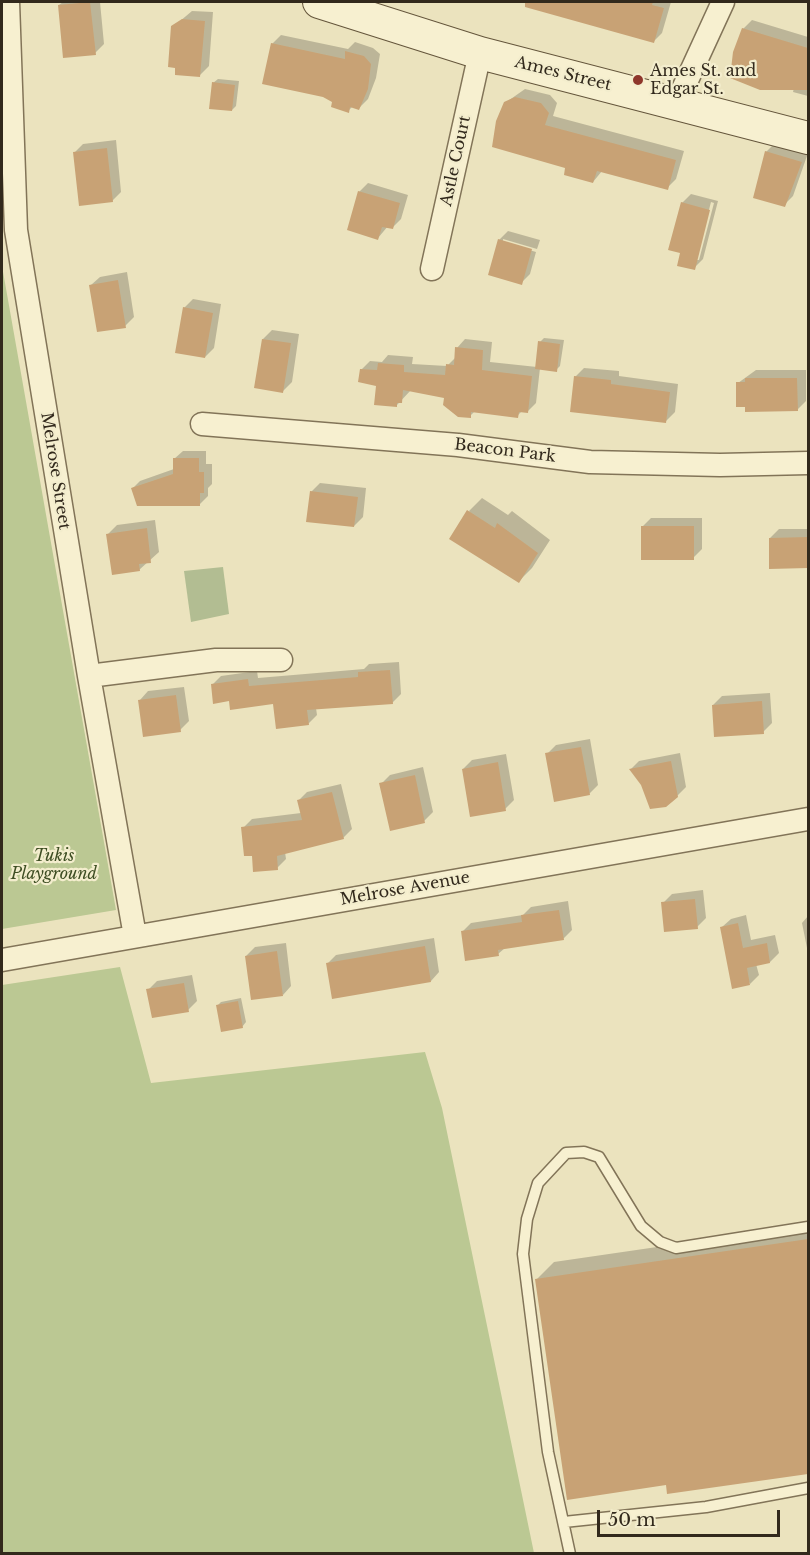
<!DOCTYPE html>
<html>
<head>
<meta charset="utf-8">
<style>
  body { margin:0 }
  #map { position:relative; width:810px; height:1555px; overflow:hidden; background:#ebe3be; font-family:"Libre Baskerville",serif }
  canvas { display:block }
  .frame { position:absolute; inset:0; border:3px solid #32291c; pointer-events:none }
  .scale { position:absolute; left:597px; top:1510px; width:183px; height:27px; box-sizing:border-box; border:3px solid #32291c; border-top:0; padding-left:8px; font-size:18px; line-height:21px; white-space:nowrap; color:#32291c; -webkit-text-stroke:4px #f3edcd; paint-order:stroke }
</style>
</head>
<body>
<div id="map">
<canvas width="810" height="1555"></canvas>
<div class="frame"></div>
<div class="scale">50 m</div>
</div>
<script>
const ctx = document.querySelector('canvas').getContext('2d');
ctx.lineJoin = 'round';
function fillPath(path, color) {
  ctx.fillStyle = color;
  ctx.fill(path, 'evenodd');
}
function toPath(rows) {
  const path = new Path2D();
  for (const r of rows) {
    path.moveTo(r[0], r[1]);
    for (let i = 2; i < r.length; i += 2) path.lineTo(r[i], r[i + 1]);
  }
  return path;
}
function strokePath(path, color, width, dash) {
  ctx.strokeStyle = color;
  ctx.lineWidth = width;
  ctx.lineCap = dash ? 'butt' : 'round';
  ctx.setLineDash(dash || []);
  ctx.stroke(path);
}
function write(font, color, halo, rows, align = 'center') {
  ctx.font = font + ' "Libre Baskerville",serif';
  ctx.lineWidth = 4.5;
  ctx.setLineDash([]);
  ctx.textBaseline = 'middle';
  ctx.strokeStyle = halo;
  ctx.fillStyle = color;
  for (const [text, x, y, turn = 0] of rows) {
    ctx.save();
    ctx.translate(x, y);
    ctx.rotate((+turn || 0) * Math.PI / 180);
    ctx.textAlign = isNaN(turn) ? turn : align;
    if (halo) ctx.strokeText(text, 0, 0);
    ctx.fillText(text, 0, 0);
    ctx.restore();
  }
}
fillPath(toPath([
  [2,266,116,910,2,929],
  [120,967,151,1083,425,1052,442,1108,534,1553,2,1553,2,985]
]), '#bbc893');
fillPath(toPath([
  [223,567,229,614,191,622,184,571]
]), '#b2bd92');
fillPath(toPath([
  [63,2,100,2,104,44,95,53,59,5],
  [546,2,671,2,662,33,653,42,544,11],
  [192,11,213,12,209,66,200,75,173,27],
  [752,20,808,37,808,96,793,92,794,88,743,29],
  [281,35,348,49,355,42,373,48,380,54,376,78,368,99,359,108,353,106,348,111,334,101,272,44],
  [218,79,239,81,236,106,232,110,213,83],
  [525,89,550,95,557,103,553,116,684,151,676,179,667,188,602,171,593,182,567,167,505,103],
  [116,140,121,192,112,201,74,153,83,144],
  [775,143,808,153,793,196,784,205,766,152],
  [368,183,408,195,401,219,392,228,388,226,378,238,359,192],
  [691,194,718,201,703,259,694,268,682,251,682,203],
  [711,202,714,203,699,260,696,260],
  [508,231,540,240,537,249,503,239,503,242,536,252,530,274,521,283,499,240],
  [127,272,134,317,125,326,91,285,100,277],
  [193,299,221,304,214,348,205,357,184,308],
  [272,330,299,334,292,382,283,391,263,339],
  [544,338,564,340,560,366,556,370,540,368,536,403,527,412,522,411,517,416,475,411,470,416,445,396,411,390,397,405,361,370,370,361,382,362,388,355,413,357,412,364,447,366,456,357,457,348,465,339,492,342,490,362,537,367,540,342],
  [584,368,619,371,619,376,678,384,675,412,666,421,575,377],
  [756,370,806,370,806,401,797,410,738,383],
  [183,451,206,451,206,464,212,464,212,484,208,488,208,496,200,504,132,489,140,481,174,469,174,459],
  [320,483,366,488,363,517,354,526,311,492],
  [482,498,508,515,512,511,550,540,532,568,518,582,469,511],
  [651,518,702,518,702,549,693,558,642,527],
  [155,520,159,552,139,570,108,534,117,525],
  [779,529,808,529,808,567,771,567,770,538],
  [399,662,401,694,392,703,316,708,317,715,308,724,274,702,230,699,212,685,221,676,257,671,258,678,364,669,369,664],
  [184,687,189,721,180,730,140,700,148,691],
  [770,693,772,723,763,732,713,705,722,696],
  [590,739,598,785,589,794,547,754,556,745],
  [680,753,686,787,677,796,643,785,631,769,639,761],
  [506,754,514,800,505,809,463,769,472,760],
  [423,767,433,812,424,821,381,784,390,775],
  [341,784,352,829,343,838,285,852,286,859,277,868,254,854,243,828,252,819,301,813,298,801,307,792],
  [703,890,706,918,697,927,663,903,672,894],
  [568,901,572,930,563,939,505,948,498,954,462,932,471,923,523,915,531,907],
  [746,915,751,940,775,935,779,953,770,962,756,964,759,975,750,984,722,927,731,919],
  [808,916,808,948,807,948,802,923],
  [434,938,439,972,431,981,327,964,336,955],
  [286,943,291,986,283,995,246,956,255,947],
  [192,975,197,1001,188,1010,148,990,157,981],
  [241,998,246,1022,242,1027,217,1006,221,1002],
  [808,1225,808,1473,668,1493,667,1484,537,1279,554,1262]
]), '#0003');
fillPath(toPath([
  [90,2,96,55,63,58,58,5],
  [525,2,653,2,652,5,664,8,654,43,525,7],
  [182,19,205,21,200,77,175,75,175,68,168,67,171,26],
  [742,28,808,48,808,90,760,90,730,78,733,52],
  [271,43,345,59,345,51,364,56,371,64,368,89,359,110,350,107,349,113,331,107,332,102,323,97,262,84],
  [212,82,235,85,232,111,209,109],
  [515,97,541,103,549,113,545,125,676,160,668,190,597,171,593,183,564,175,565,168,492,147,496,121,504,102],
  [107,148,113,202,79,206,73,152],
  [765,151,802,162,785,207,753,198],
  [358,191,400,203,393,229,382,227,378,240,347,230],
  [681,202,710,210,695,270,677,266,680,253,668,250],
  [498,239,532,249,522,285,488,275],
  [118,280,126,328,97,332,89,285],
  [183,307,213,313,205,358,175,353],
  [262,339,291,343,283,393,254,388],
  [538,341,560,344,557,372,535,369],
  [455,347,483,350,482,370,532,376,528,413,519,412,518,418,471,412,471,418,458,417,443,405,444,398,403,390,402,403,397,403,397,407,374,405,376,386,358,382,360,369,377,370,378,363,404,365,404,372,445,375,446,364,454,365],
  [574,376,611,380,611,384,670,392,666,423,570,412],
  [745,378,797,378,798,411,745,412,745,407,736,407,736,382,745,382],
  [173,458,199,458,199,472,204,472,204,493,200,493,200,506,137,506,131,488,173,474],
  [310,491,358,497,354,527,306,522],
  [467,510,495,528,497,523,538,553,519,583,449,539],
  [641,526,694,526,694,560,641,560],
  [147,528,151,563,139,564,140,571,112,575,106,534],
  [808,537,808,568,769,569,769,538],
  [390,670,393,704,307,710,309,725,276,729,273,704,230,710,229,701,213,704,211,684,248,679,249,686,358,677,358,672],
  [176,695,181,732,143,737,138,700],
  [762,701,764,734,714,737,712,705],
  [581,747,590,795,554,802,545,753],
  [671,761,678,797,666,807,650,809,641,785,629,769],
  [498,762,506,811,470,817,462,769],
  [415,775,425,823,390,831,379,783],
  [332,792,344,839,277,856,278,870,253,872,252,856,244,856,241,827,302,820,297,800],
  [695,899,698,929,664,932,661,902],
  [559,910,564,940,498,950,499,956,465,961,461,931,522,922,521,915],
  [738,923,743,948,767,943,770,963,747,968,750,985,732,989,720,927],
  [425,946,431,982,332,999,326,963],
  [277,951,283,996,251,1000,245,956],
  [184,983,189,1012,152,1018,146,989],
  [238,1001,243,1028,221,1032,216,1005],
  [808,1239,808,1474,667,1494,666,1485,567,1500,535,1279]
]), '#c8a275');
const lane = toPath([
  [564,1522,706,1507,808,1488],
  [570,1554,548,1452,523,1254,527,1219,538,1183,566,1153,584,1152,599,1157,641,1226,660,1242,676,1248,808,1227]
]);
const street = toPath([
  [8,2,16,230,89,676,135,936],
  [677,102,723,2],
  [432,269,480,53],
  [202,424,458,445,590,462,720,465,808,463],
  [89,676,216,660,281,660],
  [2,960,808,819]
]);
const secondary = toPath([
  [319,2,480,53,808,138]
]);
strokePath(lane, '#827458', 13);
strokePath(street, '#827458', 25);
strokePath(secondary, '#64553b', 34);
strokePath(lane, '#f7f0d0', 10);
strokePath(street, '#f7f0d0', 22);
strokePath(secondary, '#f7f0d0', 32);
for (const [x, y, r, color] of [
  [638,80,6,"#8e372b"]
]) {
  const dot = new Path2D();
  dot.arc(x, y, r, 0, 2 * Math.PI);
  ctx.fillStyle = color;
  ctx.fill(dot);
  strokePath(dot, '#f3edcd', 2);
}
write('16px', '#32291c', '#f3edcd', [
  ["Ames St. and",650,71],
  ["Edgar St.",650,89]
], 'left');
write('16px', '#32291c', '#f3edcd', [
  ["Ames Street",563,74,14],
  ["Astle Court",456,161,-78],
  ["Beacon Park",505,451,7],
  ["Melrose Street",55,471,81],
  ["Melrose Avenue",405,889,-10]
]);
write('italic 16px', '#3e4e23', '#f3edcd', [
  ["Tukis",54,856],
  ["Playground",54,874]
]);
</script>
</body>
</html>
